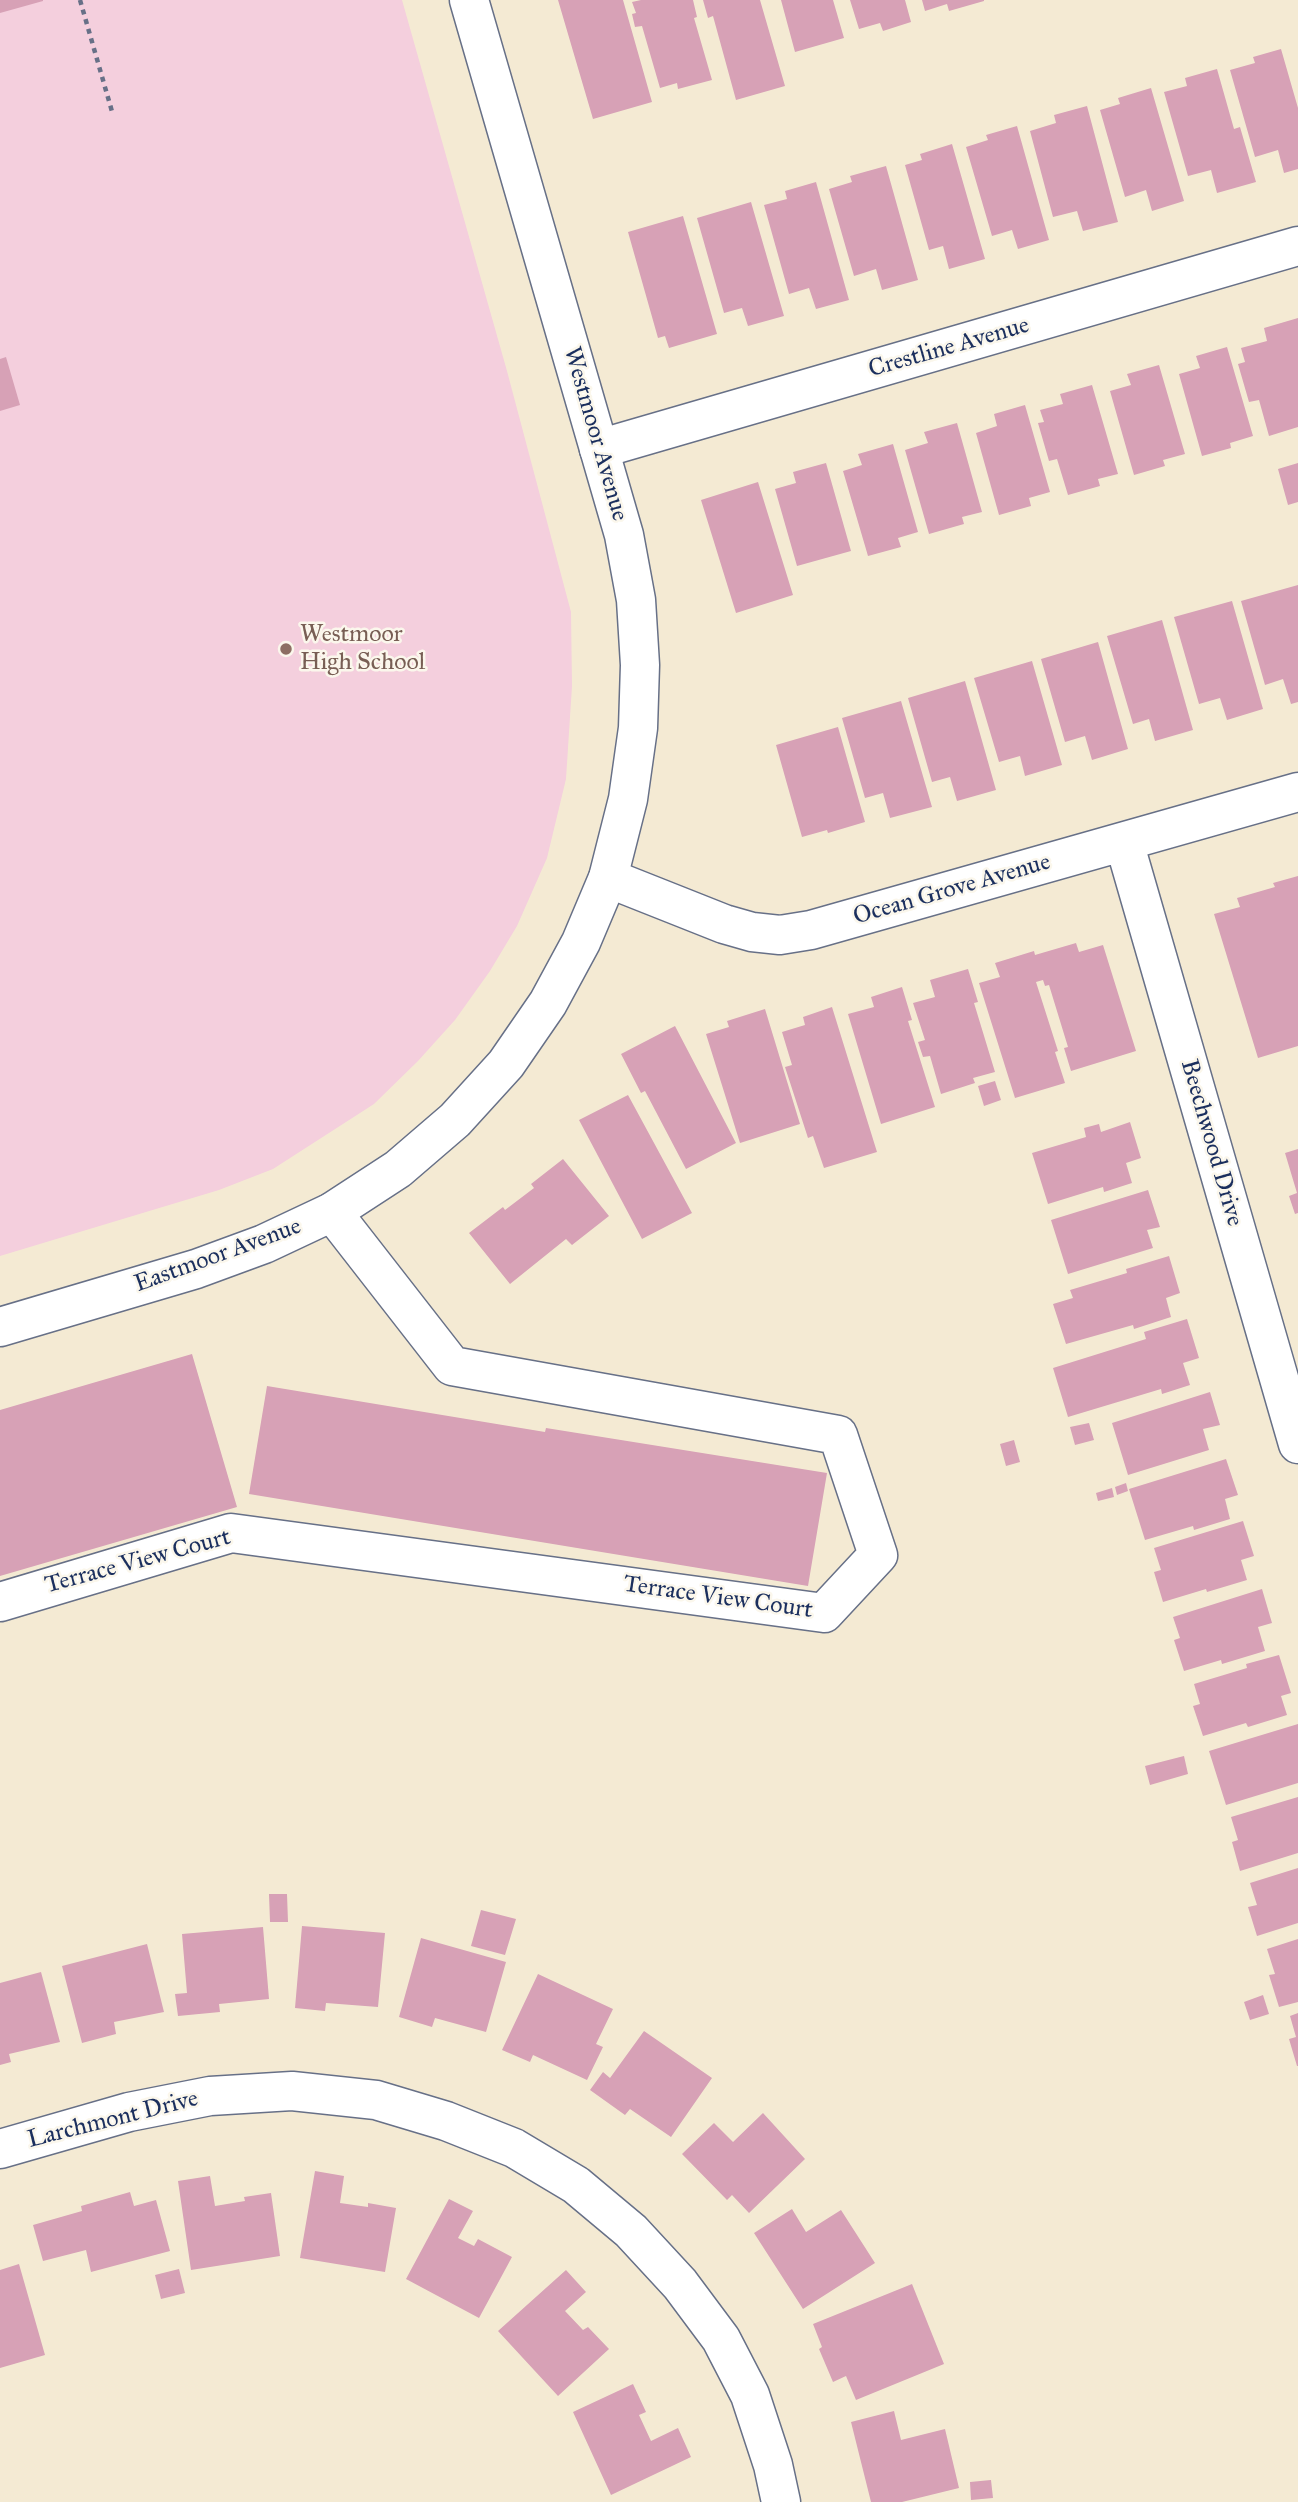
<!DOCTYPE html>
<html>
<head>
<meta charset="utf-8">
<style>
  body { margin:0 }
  canvas { display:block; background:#f4ead3 }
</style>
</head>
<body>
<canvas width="1298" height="2502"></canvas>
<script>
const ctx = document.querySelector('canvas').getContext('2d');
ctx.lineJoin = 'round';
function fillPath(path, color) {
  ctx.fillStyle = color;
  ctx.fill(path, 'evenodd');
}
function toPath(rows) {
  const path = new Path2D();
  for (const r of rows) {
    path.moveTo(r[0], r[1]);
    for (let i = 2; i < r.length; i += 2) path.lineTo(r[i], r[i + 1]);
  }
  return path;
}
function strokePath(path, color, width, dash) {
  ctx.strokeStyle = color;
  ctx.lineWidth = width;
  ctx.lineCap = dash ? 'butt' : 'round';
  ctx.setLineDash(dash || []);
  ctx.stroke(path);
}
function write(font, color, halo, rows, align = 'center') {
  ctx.font = font + ' "IM FELL Great Primer",serif';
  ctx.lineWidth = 5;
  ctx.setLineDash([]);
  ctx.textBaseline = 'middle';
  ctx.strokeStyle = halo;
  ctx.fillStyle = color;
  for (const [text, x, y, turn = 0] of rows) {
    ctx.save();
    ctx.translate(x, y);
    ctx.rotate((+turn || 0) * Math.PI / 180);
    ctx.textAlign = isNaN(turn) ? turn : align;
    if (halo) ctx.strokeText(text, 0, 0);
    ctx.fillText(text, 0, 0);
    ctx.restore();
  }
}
fillPath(toPath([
  [0,0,402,0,507,371,571,612,572,686,566,779,547,858,517,926,490,971,455,1020,418,1061,374,1104,273,1169,219,1190,0,1256]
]), '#f4cfdd');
fillPath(toPath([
  [0,0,43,0,43,1,0,13],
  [558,0,623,0,652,102,593,119],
  [641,0,693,0,697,17,694,18,712,80,678,89,677,83,660,88,642,26,635,27,632,14,636,13,632,2],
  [703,0,760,0,785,86,736,100,713,16,708,18],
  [781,0,833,0,844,38,795,52],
  [850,0,905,0,911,22,883,31,880,23,859,29],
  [922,0,984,0,984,1,949,11,947,4,925,11],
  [1281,49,1298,108,1298,169,1284,173,1278,150,1255,157,1230,70,1255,63,1253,57],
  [1217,69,1234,129,1240,127,1256,182,1217,193,1211,170,1188,176,1164,92,1187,86,1185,78],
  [1151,88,1184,201,1152,211,1146,190,1125,197,1100,110,1120,104,1118,98],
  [1087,106,1118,222,1083,231,1077,211,1053,217,1030,131,1056,123,1054,115],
  [1017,126,1049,240,1018,249,1012,230,992,236,966,147,988,140,986,135],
  [952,144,985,259,949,269,943,246,929,250,905,165,922,160,920,154],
  [886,166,918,280,882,290,876,269,854,276,829,189,852,182,850,176],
  [816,182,849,300,816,309,809,288,789,294,764,205,787,199,785,191],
  [751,202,784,316,748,326,742,308,724,313,697,218],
  [683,216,717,334,669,348,665,336,658,338,628,232],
  [1298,318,1298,427,1269,436,1259,400,1249,402,1238,364,1245,362,1241,348,1267,341,1264,328],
  [1227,347,1253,436,1230,443,1231,448,1202,456,1179,374,1200,368,1196,356],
  [6,357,20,405,0,411,0,359],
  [1159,365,1185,454,1163,460,1165,466,1134,475,1110,391,1131,385,1127,374],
  [1092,385,1118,474,1098,479,1100,486,1068,495,1057,459,1049,461,1038,423,1044,422,1040,410,1063,404,1060,394],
  [1025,405,1050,492,1029,498,1031,506,999,515,976,433,997,426,994,414],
  [957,423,982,512,962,517,964,524,929,534,905,450,928,443,924,432],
  [893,444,918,532,898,538,901,547,868,556,843,471,862,465,858,454],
  [826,463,851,551,797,566,775,489,796,483,793,472],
  [1298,463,1298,502,1288,505,1278,469],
  [758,482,793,595,736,613,701,500],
  [1298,585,1298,702,1291,704,1283,679,1265,685,1241,601],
  [1232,601,1263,709,1227,720,1220,698,1199,704,1174,617],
  [1162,620,1193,730,1155,741,1149,719,1133,724,1107,636],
  [1098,642,1128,749,1092,760,1085,736,1065,742,1041,659],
  [1032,661,1062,765,1025,776,1020,756,999,762,974,678],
  [965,681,996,790,957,801,950,777,932,782,908,698],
  [901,701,932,807,890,818,883,793,865,798,842,718],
  [838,727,865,822,828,833,827,830,802,837,776,745],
  [1298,876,1298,1046,1258,1058,1214,914,1240,907,1237,898,1275,887,1273,883],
  [1076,943,1079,952,1103,945,1136,1051,1071,1071,1064,1048,1068,1047,1049,985,1045,986,1043,980,1036,982,1058,1051,1055,1052,1065,1083,1015,1098,979,983,1000,977,995,963,1034,951,1035,955],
  [968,969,978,1002,974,1003,995,1072,973,1078,975,1083,941,1094,930,1056,923,1057,918,1042,925,1040,913,1003,935,997,930,980],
  [902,987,912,1020,908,1021,935,1107,881,1124,848,1014,874,1007,871,997],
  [832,1007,877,1152,824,1168,813,1136,808,1138,785,1067,792,1065,782,1032,805,1025,803,1017],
  [765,1009,800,1124,740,1143,706,1034,729,1027,727,1021],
  [675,1026,736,1143,686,1169,645,1091,641,1093,621,1054],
  [995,1081,1001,1100,984,1106,978,1086],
  [628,1095,692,1213,642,1239,579,1120],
  [1130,1122,1141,1158,1126,1163,1132,1183,1104,1192,1103,1187,1048,1204,1032,1153,1086,1137,1084,1128,1099,1124,1101,1132],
  [1298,1149,1298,1213,1295,1214,1289,1196,1297,1193,1285,1153],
  [563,1159,609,1216,572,1245,566,1239,510,1284,469,1233,503,1207,505,1210,534,1188,531,1184],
  [1148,1190,1160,1227,1147,1230,1153,1248,1068,1274,1051,1220],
  [1169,1256,1180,1293,1166,1298,1171,1317,1134,1329,1133,1325,1066,1344,1053,1304,1073,1298,1070,1290,1127,1273,1126,1269],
  [1187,1319,1199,1358,1183,1363,1190,1385,1162,1394,1161,1389,1068,1417,1053,1368,1146,1339,1144,1332],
  [192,1354,237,1507,0,1576,0,1410],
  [267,1386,545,1432,546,1428,827,1473,808,1586,249,1494],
  [1210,1392,1220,1425,1203,1429,1209,1450,1128,1475,1112,1423],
  [1089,1423,1094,1440,1075,1445,1070,1427],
  [1014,1440,1020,1462,1006,1466,1000,1444],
  [1226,1459,1238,1495,1225,1499,1230,1519,1194,1530,1193,1526,1145,1540,1129,1489],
  [1126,1483,1128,1491,1117,1495,1115,1487],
  [1112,1488,1114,1497,1098,1501,1096,1493],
  [1243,1521,1254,1556,1241,1560,1247,1580,1207,1592,1206,1589,1163,1602,1154,1572,1161,1570,1154,1548],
  [1262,1589,1272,1623,1258,1627,1265,1651,1222,1664,1221,1660,1184,1671,1174,1640,1180,1638,1173,1617],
  [1279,1655,1291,1693,1281,1696,1287,1715,1248,1727,1246,1723,1203,1736,1193,1706,1200,1704,1194,1684,1247,1668,1246,1664],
  [1298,1724,1298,1783,1226,1805,1209,1751],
  [1184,1756,1188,1774,1150,1785,1145,1766],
  [1298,1797,1298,1853,1240,1871,1232,1842,1238,1840,1231,1817],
  [1298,1868,1298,1923,1257,1936,1248,1907,1257,1905,1250,1883],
  [269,1894,287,1894,288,1922,270,1922],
  [481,1910,516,1919,505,1955,471,1946],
  [302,1926,385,1933,378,2007,326,2003,325,2011,295,2008],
  [263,1927,269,1999,219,2004,220,2012,178,2016,175,1994,187,1993,182,1934],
  [421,1938,506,1962,486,2032,435,2018,432,2027,399,2017],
  [1298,1939,1298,2002,1279,2007,1269,1975,1275,1974,1267,1949],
  [147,1944,164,2012,114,2022,116,2034,82,2043,62,1966],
  [41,1972,60,2042,9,2054,11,2062,0,2065,0,1983],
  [538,1974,613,2009,596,2044,603,2047,587,2080,533,2055,530,2062,502,2050],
  [1263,1995,1269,2014,1250,2020,1244,2002],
  [1298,2013,1298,2066,1297,2066,1289,2039,1296,2037,1290,2016],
  [644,2031,712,2078,671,2137,630,2109,625,2115,590,2090,603,2072,610,2078],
  [763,2113,805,2159,749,2213,732,2195,727,2200,682,2154,714,2123,733,2142],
  [315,2171,344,2176,340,2203,368,2207,368,2203,396,2208,385,2272,300,2258],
  [210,2176,215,2206,245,2201,244,2197,271,2193,280,2256,191,2270,178,2181],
  [130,2192,134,2206,156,2200,170,2251,91,2272,86,2250,43,2261,33,2225,82,2211,81,2206],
  [449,2199,473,2211,458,2238,474,2246,478,2239,512,2257,479,2318,406,2279],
  [792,2209,806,2232,841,2210,875,2263,803,2309,754,2233],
  [19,2264,45,2355,0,2368,0,2270],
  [179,2269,185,2293,161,2299,155,2275],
  [566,2270,586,2292,565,2311,583,2330,588,2327,609,2349,558,2396,498,2331],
  [912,2284,944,2364,856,2400,846,2376,833,2382,819,2349,822,2347,813,2324],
  [633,2384,646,2412,639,2415,651,2441,678,2428,691,2457,611,2495,573,2412],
  [894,2411,901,2440,945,2429,959,2488,902,2502,871,2502,851,2422],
  [991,2480,993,2498,971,2500,970,2482]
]), '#d7a1b6');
const minor = toPath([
  [599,449,1298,246],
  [1124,842,1298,1444],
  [608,878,724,924,752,932,780,935,811,930,1298,792],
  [0,1602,231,1533,824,1613,878,1555,838,1435,452,1366,332,1212],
  [0,2149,129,2112,210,2096,292,2091,376,2100,446,2121,514,2148,576,2185,631,2231,680,2284,721,2339,750,2395,773,2465,781,2502]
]);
const tertiary = toPath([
  [0,1327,196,1269,264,1244,332,1212,398,1169,455,1120,506,1064,548,1003,581,942,608,878,628,799,638,728,640,665,636,600,624,535,469,0]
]);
strokePath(minor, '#677087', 41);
strokePath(tertiary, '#677087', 41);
strokePath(toPath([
  [80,0,113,115]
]), '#677087', 4.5, [5, 5]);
strokePath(minor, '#fff', 38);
strokePath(tertiary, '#fff', 38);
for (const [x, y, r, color] of [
  [286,649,7,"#8d6e63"]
]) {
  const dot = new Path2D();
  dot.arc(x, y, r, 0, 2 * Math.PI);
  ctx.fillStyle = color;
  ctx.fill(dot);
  strokePath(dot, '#fbf7ec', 2.5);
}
write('24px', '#1b2f5e', '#fbf7ec', [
  ["Crestline Avenue",949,348,-16],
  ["Westmoor Avenue",595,434,74],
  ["Ocean Grove Avenue",952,890,-16],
  ["Beechwood Drive",1211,1143,74],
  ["Eastmoor Avenue",218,1256,-20],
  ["Terrace View Court",138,1562,-15],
  ["Terrace View Court",718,1598,8],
  ["Larchmont Drive",113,2120,-14]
]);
write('24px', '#785e54', '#fbf7ec', [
  ["Westmoor",300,635],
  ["High School",300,663]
], 'left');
</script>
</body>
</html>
